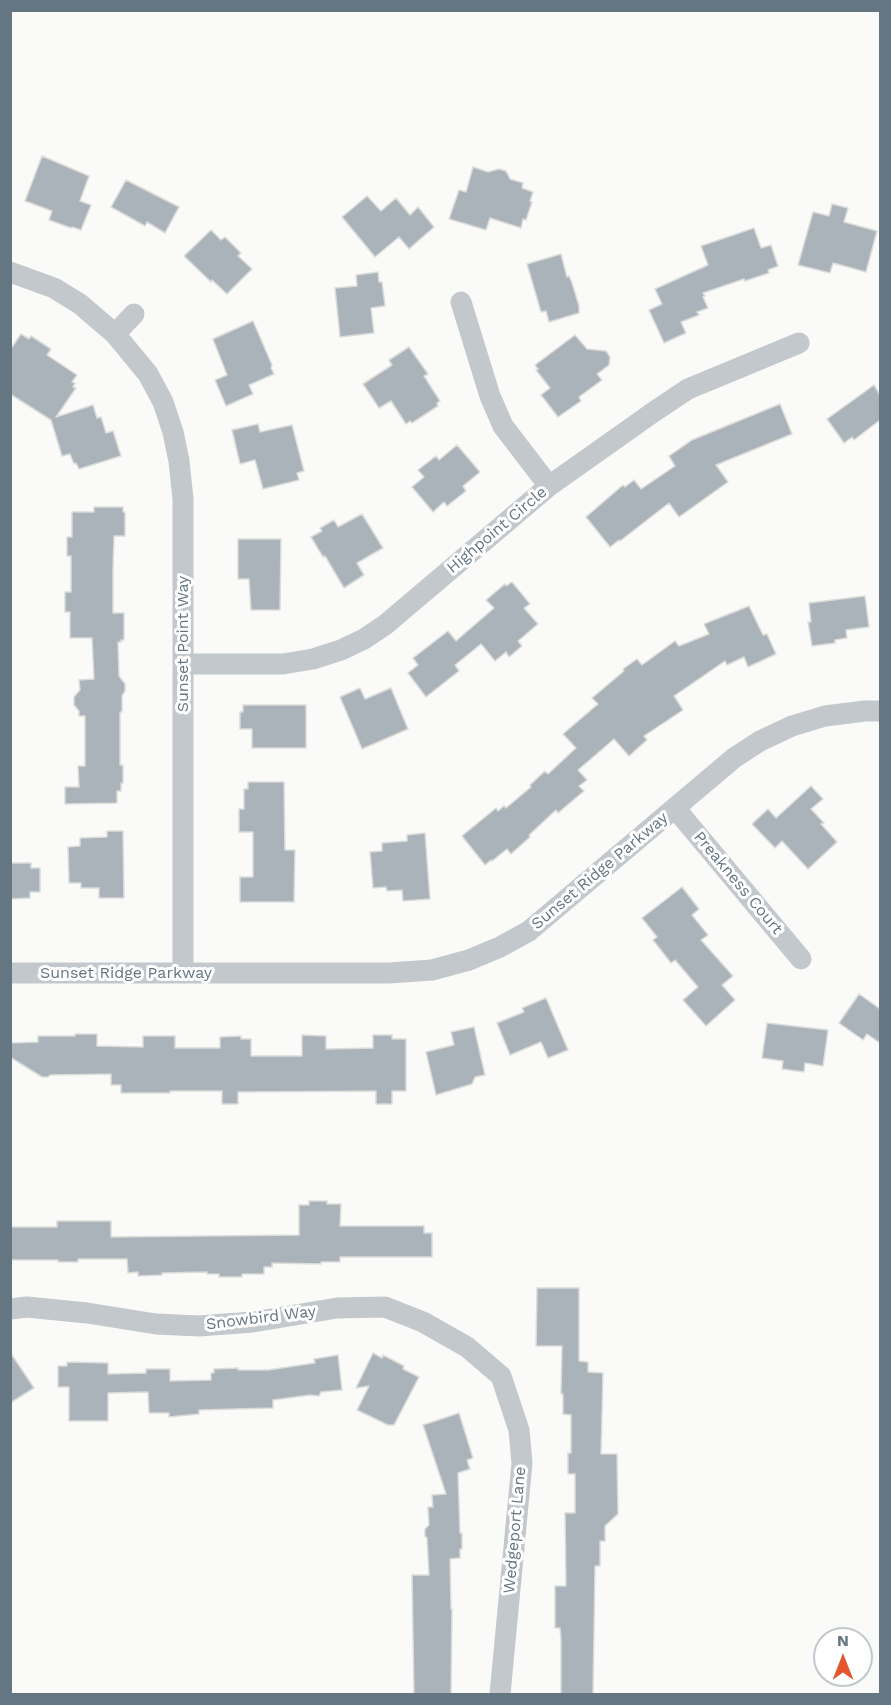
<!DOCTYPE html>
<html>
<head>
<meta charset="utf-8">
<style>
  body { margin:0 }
  #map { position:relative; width:891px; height:1705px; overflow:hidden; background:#fafaf8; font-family:"Work Sans",sans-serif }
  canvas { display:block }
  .frame { position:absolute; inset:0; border:12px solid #657683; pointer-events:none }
  .north { position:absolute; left:813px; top:1627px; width:60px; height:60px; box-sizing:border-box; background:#fff; border:2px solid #c1c8cd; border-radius:50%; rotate:0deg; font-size:16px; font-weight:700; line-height:24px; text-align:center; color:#657683 }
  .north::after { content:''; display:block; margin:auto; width:21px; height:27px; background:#e4572e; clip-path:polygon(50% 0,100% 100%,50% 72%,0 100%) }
</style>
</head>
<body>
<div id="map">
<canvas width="891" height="1705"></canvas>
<div class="frame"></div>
<div class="north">N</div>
</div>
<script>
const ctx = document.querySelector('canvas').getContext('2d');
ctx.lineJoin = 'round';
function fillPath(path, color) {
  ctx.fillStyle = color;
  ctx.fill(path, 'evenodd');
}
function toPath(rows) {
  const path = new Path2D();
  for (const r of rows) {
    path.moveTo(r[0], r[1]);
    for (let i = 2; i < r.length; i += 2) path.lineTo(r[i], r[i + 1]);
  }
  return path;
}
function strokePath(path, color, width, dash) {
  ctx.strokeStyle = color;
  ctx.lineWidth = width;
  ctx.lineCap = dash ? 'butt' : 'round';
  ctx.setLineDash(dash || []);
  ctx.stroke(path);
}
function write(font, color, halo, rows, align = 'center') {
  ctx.font = font + ' "Work Sans",sans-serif';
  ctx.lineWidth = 6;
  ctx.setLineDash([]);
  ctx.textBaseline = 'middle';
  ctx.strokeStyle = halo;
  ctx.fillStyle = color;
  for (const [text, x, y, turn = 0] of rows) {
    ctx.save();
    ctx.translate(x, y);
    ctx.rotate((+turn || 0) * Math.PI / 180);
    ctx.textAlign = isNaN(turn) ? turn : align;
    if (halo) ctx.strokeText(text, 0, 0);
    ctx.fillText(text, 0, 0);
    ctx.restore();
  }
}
const building = toPath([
  [42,156,89,176,80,201,91,205,81,230,72,227,71,228,49,220,52,211,25,201,42,156],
  [473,167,488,172,499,169,506,171,510,179,523,183,522,188,533,192,530,201,532,202,526,220,523,219,521,228,490,218,486,230,449,219,459,190,466,192,473,167],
  [126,180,179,207,165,233,147,222,145,226,111,207,126,180],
  [367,196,381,211,396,198,410,215,418,207,434,227,409,249,399,237,375,257,342,217,367,196],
  [832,204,848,208,844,222,877,231,866,272,833,263,830,273,798,265,813,212,829,216,832,204],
  [754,228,761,248,771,245,778,266,768,270,769,273,745,281,744,279,703,293,705,296,703,297,708,308,697,312,699,315,681,322,686,333,664,343,649,310,662,304,655,289,708,265,701,246,754,228],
  [211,230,221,240,225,237,241,253,238,256,252,269,227,294,212,280,211,282,184,256,211,230],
  [561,254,567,277,569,276,572,283,579,306,579,313,549,322,546,311,541,312,527,264,561,254],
  [378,272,379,282,382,282,385,306,371,308,374,333,340,337,335,288,357,286,356,275,378,272],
  [253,321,272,365,271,368,274,374,249,385,253,394,226,406,215,380,227,375,213,339,253,321],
  [21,334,29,339,31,336,51,349,47,355,77,375,72,382,75,383,73,387,76,388,56,417,93,405,97,418,101,417,106,433,113,431,121,456,79,469,76,463,74,464,70,454,62,456,51,420,10,394,10,350,21,334],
  [575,335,587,349,606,351,610,357,609,365,597,374,602,380,579,397,581,401,558,417,541,395,550,388,536,370,538,369,535,365,575,335],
  [409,347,428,374,424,376,440,401,437,403,438,406,412,423,410,421,406,424,391,401,379,408,363,384,392,365,389,360,409,347],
  [874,385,880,395,880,420,854,440,852,437,844,443,827,419,874,385],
  [780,404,792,434,716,465,728,482,679,517,669,503,620,541,619,540,610,547,586,517,623,485,625,487,634,480,641,489,675,466,669,456,692,440,780,404],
  [258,424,260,432,292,425,304,471,297,473,299,480,263,489,255,460,240,464,232,430,258,424],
  [457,445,480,472,463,486,466,491,447,506,444,502,433,512,412,487,424,477,418,470,436,456,439,460,457,445],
  [94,507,123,507,123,512,125,512,125,536,114,536,113,569,113,613,124,613,124,640,121,640,121,642,118,642,119,676,125,684,125,691,122,696,122,712,120,712,120,765,123,765,123,783,121,783,121,791,117,791,117,803,65,804,65,787,79,787,78,766,85,766,85,716,79,716,79,711,74,705,74,697,80,690,79,680,94,679,92,638,70,638,70,612,65,612,65,592,71,592,71,556,67,556,67,537,72,537,72,512,94,512,94,507],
  [362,514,383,548,357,563,364,575,344,588,325,556,323,557,311,537,322,531,320,528,334,520,338,527,362,514],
  [238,539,281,539,280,610,251,610,249,579,238,579,238,539],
  [512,582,530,604,524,608,538,624,518,641,522,646,509,657,506,652,495,661,481,644,455,665,459,671,426,697,408,673,418,665,413,658,448,631,456,641,494,608,486,600,505,584,506,586,512,582],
  [865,596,869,627,846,630,847,638,835,640,835,643,812,646,808,622,811,622,809,603,865,596],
  [749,606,763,635,767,634,776,654,748,667,744,657,727,665,725,661,674,696,683,710,644,736,647,740,629,756,614,739,578,770,587,780,579,786,584,791,558,813,556,810,529,835,530,837,511,854,507,849,492,861,491,860,485,865,462,836,496,808,498,811,504,806,506,808,531,787,530,785,545,771,548,774,576,748,563,734,598,704,592,698,624,671,623,669,637,659,642,665,675,641,679,646,709,634,704,624,749,606],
  [360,688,365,699,391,688,408,729,362,749,340,697,360,688],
  [243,705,306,705,306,748,252,748,252,729,240,729,240,712,243,712,243,705],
  [248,782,284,782,285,850,295,850,294,902,240,902,240,877,253,877,253,832,239,832,239,809,244,809,244,789,248,789,248,782],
  [811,786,823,799,811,809,824,823,821,824,837,842,808,869,782,841,775,848,752,824,768,809,776,818,811,786],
  [107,831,123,831,124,898,99,898,99,888,81,888,81,883,69,883,68,847,80,846,80,838,107,837,107,831],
  [425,833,430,899,403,901,402,890,387,891,386,887,373,888,370,852,382,851,382,843,407,841,407,835,425,833],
  [10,863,31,863,31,868,40,868,40,892,30,892,30,898,10,899,10,863],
  [682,887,699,909,692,915,708,935,701,940,733,976,722,985,735,1000,706,1026,683,1000,698,987,675,960,671,963,653,940,657,937,642,918,682,887],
  [859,994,880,1009,880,1043,867,1034,863,1040,839,1023,859,994],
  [546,998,568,1050,548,1058,541,1042,510,1055,497,1023,524,1012,522,1008,546,998],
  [767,1023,828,1030,823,1066,805,1063,804,1072,782,1069,783,1061,762,1058,767,1023],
  [474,1027,485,1075,475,1077,472,1084,436,1095,426,1052,454,1045,451,1032,474,1027],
  [75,1034,97,1034,97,1046,143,1047,143,1036,175,1036,175,1048,220,1048,220,1037,241,1036,241,1039,251,1039,251,1056,302,1056,302,1035,326,1036,326,1049,373,1048,373,1035,392,1035,392,1039,406,1039,406,1091,392,1091,392,1104,376,1104,376,1091,238,1092,238,1104,222,1104,222,1091,170,1091,170,1093,121,1093,121,1085,111,1085,111,1074,50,1075,48,1077,42,1077,10,1057,10,1043,38,1042,38,1036,75,1036,75,1034],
  [309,1201,327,1201,327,1204,341,1204,340,1226,424,1226,424,1233,432,1233,432,1257,340,1257,340,1262,321,1262,321,1264,272,1263,272,1267,264,1267,264,1274,242,1274,242,1277,219,1277,219,1274,207,1274,207,1272,162,1273,162,1275,138,1276,138,1272,128,1273,127,1259,78,1259,78,1262,58,1262,58,1260,10,1260,10,1227,57,1227,57,1221,111,1221,111,1237,299,1235,299,1205,309,1205,309,1201],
  [537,1288,579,1288,579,1361,588,1362,588,1372,603,1373,601,1454,617,1454,618,1514,605,1526,605,1541,600,1541,600,1566,595,1566,593,1695,561,1695,561,1639,560,1628,555,1628,555,1586,566,1586,565,1513,575,1513,575,1474,568,1474,568,1453,571,1453,571,1415,563,1414,563,1394,561,1394,562,1346,536,1346,537,1288],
  [10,1352,34,1388,10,1403,10,1352],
  [373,1353,382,1358,383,1355,404,1366,403,1369,419,1377,394,1425,388,1425,357,1410,369,1386,356,1388,373,1353],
  [338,1355,342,1390,321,1392,319,1396,310,1395,273,1400,273,1408,199,1410,199,1414,169,1417,169,1413,149,1413,148,1392,108,1393,108,1421,69,1421,69,1387,58,1387,58,1366,67,1366,67,1362,108,1363,108,1374,146,1373,146,1369,170,1369,170,1381,211,1380,211,1373,214,1373,214,1369,238,1368,238,1370,268,1370,315,1363,314,1359,338,1355],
  [459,1413,473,1458,467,1460,470,1469,458,1473,460,1533,462,1533,462,1549,460,1549,460,1558,450,1559,451,1609,452,1609,451,1695,414,1695,412,1575,429,1575,427,1538,425,1536,425,1529,429,1525,428,1507,433,1507,432,1495,446,1494,423,1425,459,1413]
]);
fillPath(building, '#aab3b9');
strokePath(building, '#dcdcda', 1.5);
strokePath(toPath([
  [10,272,54,288,80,304,115,334,148,374,163,402,173,432,179,461,183,499,183,973],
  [461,302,490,396,503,426,549,486],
  [115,334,134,314],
  [183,664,283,664,313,659,341,650,364,639,385,625,549,486,655,411,688,389,799,343],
  [675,808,801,959],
  [10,973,389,973,432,970,469,960,500,947,529,931,734,758,760,741,792,726,825,716,865,711,880,711],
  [10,1309,27,1307,87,1313,156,1324,199,1326,253,1322,337,1308,385,1307,423,1322,467,1347,501,1376,519,1430,522,1463,500,1694]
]), '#c3c8cc', 21);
write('16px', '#657683', '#fff', [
  ["Highpoint Circle",497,530,-40],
  ["Sunset Point Way",183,644,-90],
  ["Sunset Ridge Parkway",600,871,-40],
  ["Preakness Court",738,883,50],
  ["Sunset Ridge Parkway",126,973],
  ["Snowbird Way",261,1318,-7],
  ["Wedgeport Lane",515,1530,-85]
]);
</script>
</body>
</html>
